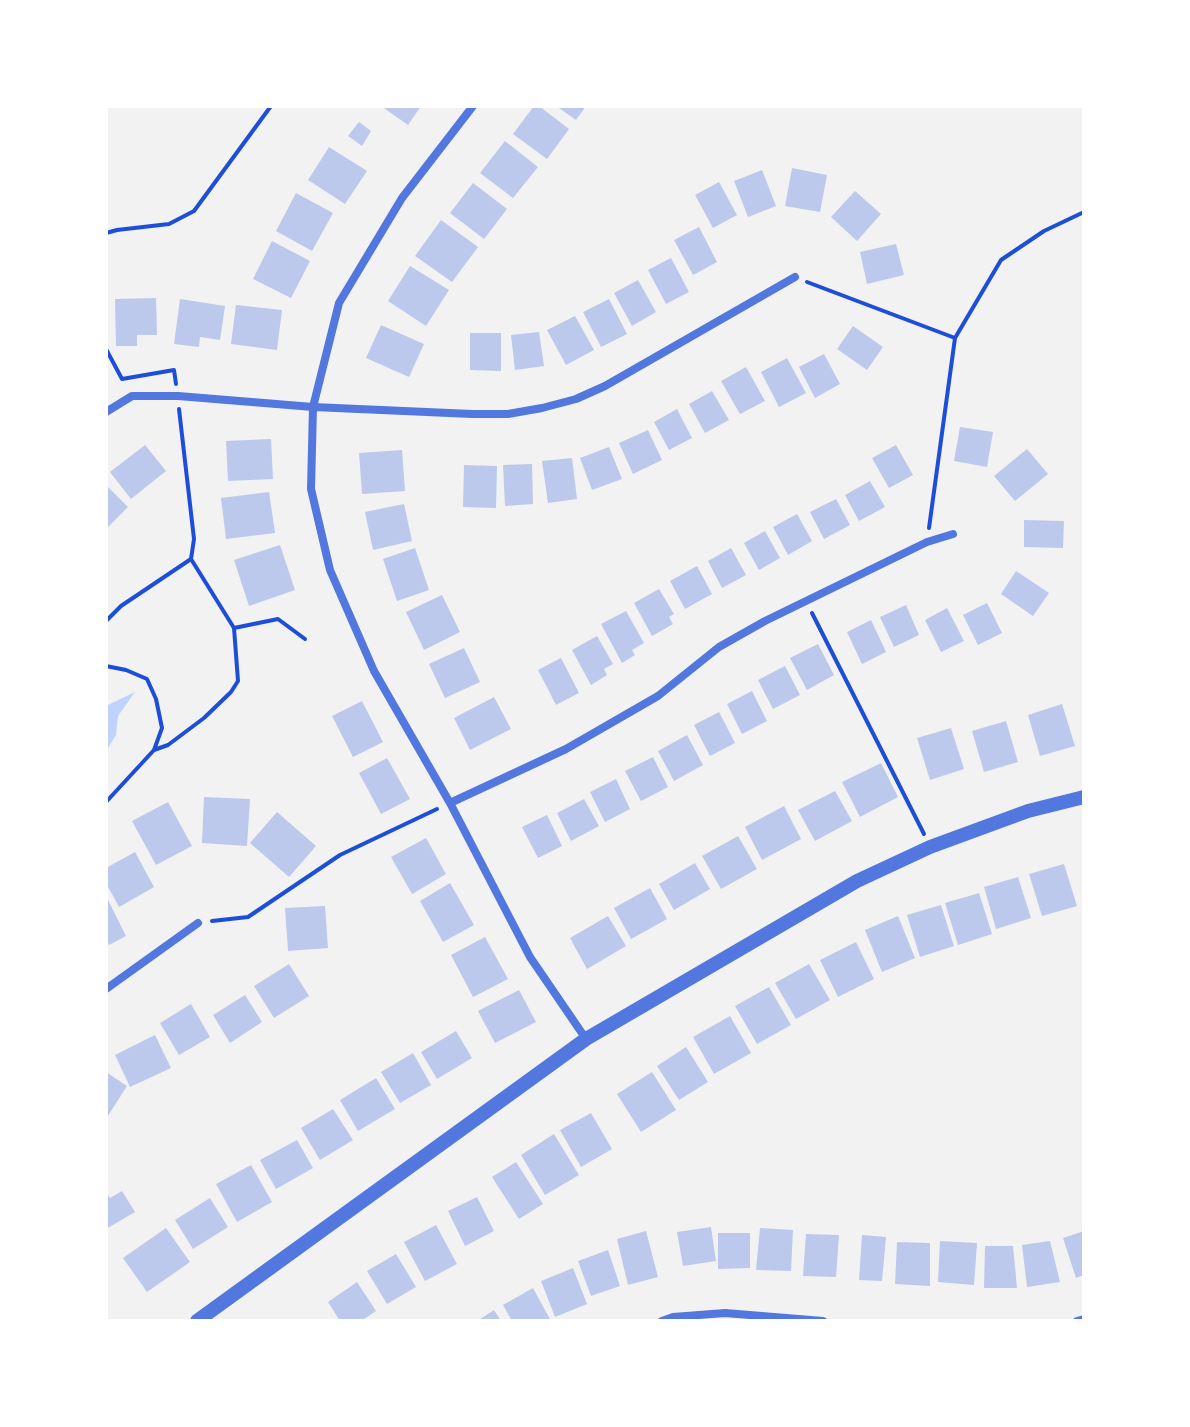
<!DOCTYPE html>
<html>
<head>
<meta charset="utf-8">
<style>
  body { margin:0 }
  #map { position:relative; width:1190px; height:1427px; overflow:hidden; background:#f2f2f2; font-family:"Varela Round",sans-serif }
  canvas { display:block }
  .frame { position:absolute; inset:0; border:108px solid #fff; pointer-events:none }
</style>
</head>
<body>
<div id="map">
<canvas width="1190" height="1427"></canvas>
<div class="frame"></div>
</div>
<script>
const ctx = document.querySelector('canvas').getContext('2d');
ctx.lineJoin = 'round';
function fillPath(path, color) {
  ctx.fillStyle = color;
  ctx.fill(path, 'evenodd');
}
function toPath(rows) {
  const path = new Path2D();
  for (const r of rows) {
    path.moveTo(r[0], r[1]);
    for (let i = 2; i < r.length; i += 2) path.lineTo(r[i], r[i + 1]);
  }
  return path;
}
function strokePath(path, color, width, dash) {
  ctx.strokeStyle = color;
  ctx.lineWidth = width;
  ctx.lineCap = dash ? 'butt' : 'round';
  ctx.setLineDash(dash || []);
  ctx.stroke(path);
}
fillPath(toPath([
  [135,692,118,716,116,735,106,751,106,706]
]), '#bfd3fe');
fillPath(toPath([
  [381,106,421,106,408,125],
  [534,106,539,106,569,129,547,159,513,134],
  [556,106,586,106,576,120],
  [359,122,371,131,362,146,348,136],
  [505,141,538,167,513,198,480,173],
  [329,147,367,171,345,204,308,180],
  [792,168,827,175,820,212,785,206],
  [762,170,776,206,748,217,734,181],
  [719,182,737,215,713,228,695,195],
  [473,183,507,209,484,239,450,213],
  [855,191,881,214,857,241,831,217],
  [296,193,333,213,312,251,276,231],
  [441,220,478,247,452,282,415,256],
  [699,227,717,262,693,275,674,240],
  [272,241,310,261,291,298,253,279],
  [896,244,904,275,867,284,860,252],
  [671,258,689,292,666,304,648,270],
  [410,266,449,290,426,326,388,301],
  [638,280,656,312,632,326,614,293],
  [156,298,157,335,137,335,137,346,116,346,115,299],
  [180,299,225,306,220,340,200,337,199,347,174,344],
  [609,299,627,334,601,347,583,312],
  [236,305,282,310,277,350,231,344],
  [575,316,594,350,566,365,547,330],
  [381,325,424,344,409,377,366,358],
  [853,326,883,347,867,370,837,349],
  [539,332,544,366,515,370,511,335],
  [470,333,501,333,501,371,470,370],
  [824,354,840,384,815,398,799,367],
  [787,358,806,393,779,407,761,372],
  [746,367,765,401,740,414,721,381],
  [712,391,729,420,705,433,689,404],
  [677,409,692,438,669,450,654,422],
  [960,427,993,432,987,467,954,461],
  [648,430,662,460,633,474,619,443],
  [271,439,273,479,228,481,226,441],
  [145,445,166,471,131,499,110,472],
  [896,445,913,475,889,488,872,458],
  [609,447,622,479,592,490,580,458],
  [1027,449,1048,474,1015,501,994,476],
  [402,450,405,491,362,494,359,453],
  [572,458,577,499,548,503,542,461],
  [532,464,533,504,505,506,503,465],
  [464,465,497,466,496,508,463,507],
  [870,481,885,507,859,521,845,495],
  [106,485,128,507,106,529],
  [269,492,275,533,226,539,221,498],
  [836,499,850,525,824,539,810,512],
  [404,504,412,541,373,550,365,512],
  [797,514,812,541,788,555,773,527],
  [1024,520,1064,521,1063,548,1024,547],
  [765,531,780,558,759,570,744,543],
  [280,545,295,590,249,606,234,560],
  [415,548,429,590,397,601,383,559],
  [731,548,746,575,722,588,708,561],
  [697,566,712,594,685,609,670,581],
  [1016,571,1049,593,1033,616,1001,594],
  [659,589,674,614,669,617,673,624,652,636,634,603],
  [442,595,460,632,424,650,406,612],
  [987,603,1002,633,978,645,963,615],
  [906,605,919,635,894,647,880,617],
  [947,608,964,641,941,652,925,620],
  [626,611,644,643,632,650,635,655,622,663,601,624],
  [871,620,886,652,862,664,847,632],
  [597,636,613,664,604,669,607,675,591,685,572,650],
  [818,644,834,675,807,690,790,658],
  [464,648,480,682,445,698,429,664],
  [561,658,579,693,556,705,538,670],
  [785,666,800,695,773,709,758,680],
  [752,691,767,721,742,734,727,704],
  [494,697,511,729,470,750,454,718],
  [362,701,383,742,353,757,332,716],
  [1062,704,1075,746,1040,756,1028,715],
  [719,712,735,743,710,756,694,725],
  [1006,721,1018,762,984,772,972,731],
  [951,728,964,769,930,780,917,738],
  [687,735,703,765,674,781,658,751],
  [653,757,668,787,641,801,625,771],
  [387,758,410,799,381,814,359,773],
  [881,763,898,797,860,817,842,782],
  [616,779,630,809,605,822,590,792],
  [835,791,852,821,815,841,798,810],
  [204,797,250,799,247,846,202,843],
  [584,799,599,826,571,841,557,813],
  [168,802,192,846,156,865,132,821],
  [784,806,801,839,762,860,745,827],
  [277,812,316,846,289,877,250,843],
  [547,815,562,846,538,858,522,827],
  [738,836,757,869,721,889,702,856],
  [426,838,446,874,412,894,391,857],
  [135,852,154,887,119,907,106,883,106,868],
  [695,863,710,889,674,910,659,884],
  [1064,864,1077,906,1042,916,1029,874],
  [1018,877,1031,918,996,929,984,887],
  [450,883,474,925,443,942,420,901],
  [650,888,667,919,631,939,614,908],
  [979,893,992,934,958,945,945,903],
  [106,896,126,936,109,945,106,939],
  [941,905,954,946,920,957,907,915],
  [325,906,328,948,288,951,285,908],
  [608,916,626,946,587,969,570,938],
  [898,916,915,958,882,972,865,930],
  [485,937,508,979,473,997,451,955],
  [856,942,874,979,838,997,820,960],
  [289,964,309,996,274,1018,254,986],
  [809,964,830,1000,796,1019,775,983],
  [769,987,791,1025,757,1044,735,1006],
  [519,990,536,1022,495,1043,478,1011],
  [245,995,262,1022,230,1043,213,1015],
  [191,1004,210,1037,179,1055,160,1023],
  [730,1016,751,1053,714,1074,693,1037],
  [456,1031,472,1058,437,1079,421,1052],
  [155,1035,171,1068,130,1087,115,1055],
  [686,1047,708,1082,679,1100,657,1066],
  [413,1053,431,1085,400,1103,381,1072],
  [106,1072,127,1086,106,1119],
  [652,1072,676,1110,641,1132,617,1094],
  [376,1078,395,1109,358,1131,340,1100],
  [333,1109,353,1140,320,1160,301,1128],
  [591,1113,612,1149,581,1167,560,1130],
  [554,1134,579,1175,545,1195,521,1155],
  [297,1140,313,1168,276,1189,260,1160],
  [516,1162,543,1204,519,1219,492,1177],
  [251,1165,272,1202,237,1222,216,1184],
  [122,1191,135,1212,106,1229,106,1192,110,1198],
  [477,1197,494,1231,465,1246,448,1211],
  [210,1198,228,1227,193,1249,175,1220],
  [436,1225,457,1264,425,1281,404,1242],
  [711,1227,716,1261,683,1266,677,1232],
  [166,1228,190,1262,147,1292,123,1258],
  [760,1228,793,1230,791,1271,756,1270],
  [646,1231,658,1277,628,1285,617,1239],
  [1084,1231,1084,1275,1076,1278,1063,1238],
  [718,1233,750,1233,750,1268,718,1269],
  [806,1234,839,1235,836,1277,803,1276],
  [862,1235,886,1237,882,1281,859,1280],
  [940,1241,977,1243,974,1285,938,1282],
  [1050,1241,1060,1282,1027,1287,1022,1245],
  [897,1242,930,1243,930,1286,895,1284],
  [985,1246,1013,1246,1017,1288,984,1288],
  [608,1250,620,1286,591,1296,578,1261],
  [396,1254,416,1287,387,1304,367,1271],
  [573,1268,587,1304,555,1317,541,1281],
  [357,1282,376,1311,361,1321,340,1321,328,1302],
  [533,1288,551,1321,512,1321,503,1305],
  [494,1310,501,1321,477,1321]
]), '#bdc9ec');
strokePath(toPath([
  [106,233,117,230,169,224,194,211,271,106],
  [807,282,955,338],
  [106,349,122,379,174,370,176,384],
  [179,409,194,539,191,559],
  [929,528,955,338,1001,260,1044,231,1084,212],
  [812,613,924,834],
  [106,621,121,606,191,559,234,628,238,681,231,692,204,718,168,745,154,750,162,728,156,699,147,679,126,670,106,666],
  [234,628,278,619,305,639],
  [106,802,154,750],
  [212,921,248,917,340,855,437,809]
]), '#1d4ed8', 4);
strokePath(toPath([
  [473,106,402,198,339,303,313,407,311,489,330,570,374,671,450,803,530,957,586,1039],
  [106,412,132,396,178,396,313,407,472,414,508,414,542,408,576,399,605,386,795,277],
  [450,803,566,749,658,696,719,647,765,621,927,542,953,534],
  [106,989,198,923],
  [662,1321,673,1317,725,1313,823,1321],
  [1077,1321,1084,1319]
]), '#5277de', 8);
strokePath(toPath([
  [197,1321,586,1039,857,881,930,847,1028,811,1084,797]
]), '#5277de', 14);
</script>
</body>
</html>
